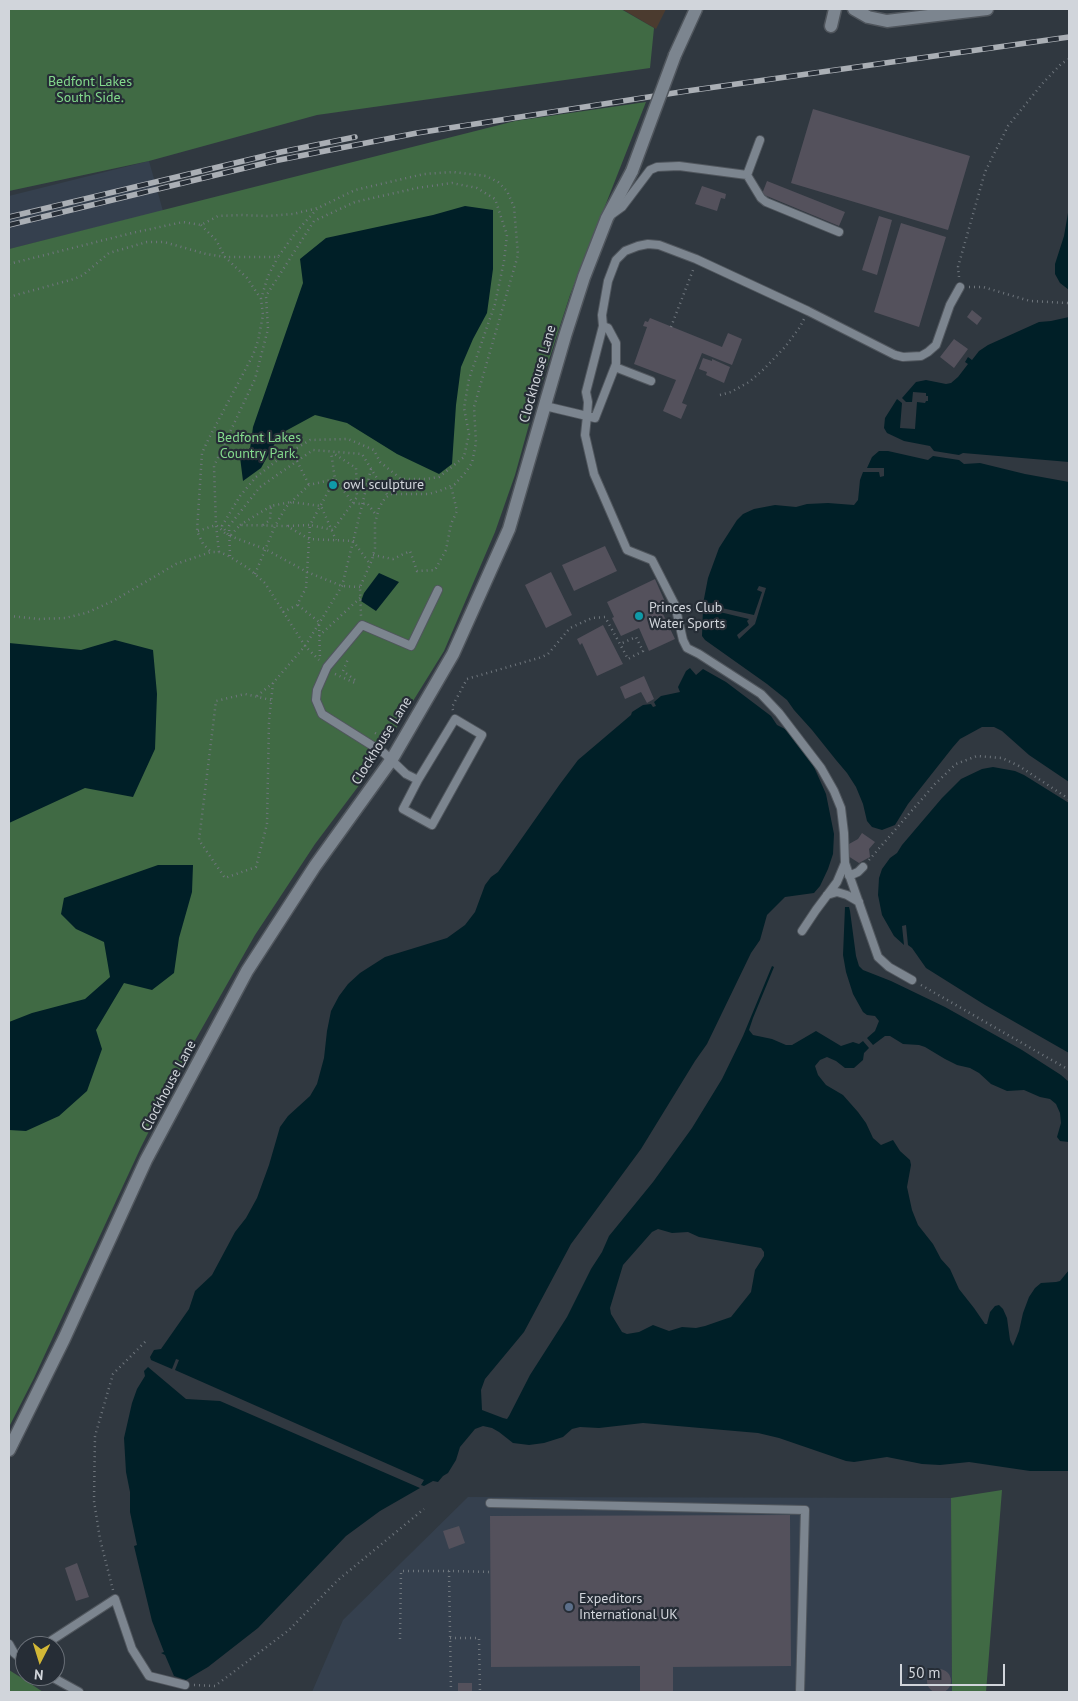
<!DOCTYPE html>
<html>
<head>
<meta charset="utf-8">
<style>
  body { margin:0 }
  #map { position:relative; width:1078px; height:1701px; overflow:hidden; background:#303840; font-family:"PT Sans",sans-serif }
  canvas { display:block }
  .frame { position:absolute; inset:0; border:10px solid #d1d5db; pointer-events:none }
  .north { position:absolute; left:15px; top:1636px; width:50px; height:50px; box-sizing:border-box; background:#262d36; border:1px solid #6a7078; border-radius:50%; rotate:185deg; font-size:14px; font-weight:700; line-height:20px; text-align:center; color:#d1d5db }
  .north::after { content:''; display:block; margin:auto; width:18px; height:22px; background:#d2b736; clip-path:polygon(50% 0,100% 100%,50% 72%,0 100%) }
  .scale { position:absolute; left:900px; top:1664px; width:105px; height:22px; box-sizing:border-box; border:2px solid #d1d5db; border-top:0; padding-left:6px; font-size:15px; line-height:18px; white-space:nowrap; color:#d1d5db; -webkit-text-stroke:4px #262d36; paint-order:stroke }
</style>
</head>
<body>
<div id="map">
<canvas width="1078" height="1701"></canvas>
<div class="frame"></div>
<div class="north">N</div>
<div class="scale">50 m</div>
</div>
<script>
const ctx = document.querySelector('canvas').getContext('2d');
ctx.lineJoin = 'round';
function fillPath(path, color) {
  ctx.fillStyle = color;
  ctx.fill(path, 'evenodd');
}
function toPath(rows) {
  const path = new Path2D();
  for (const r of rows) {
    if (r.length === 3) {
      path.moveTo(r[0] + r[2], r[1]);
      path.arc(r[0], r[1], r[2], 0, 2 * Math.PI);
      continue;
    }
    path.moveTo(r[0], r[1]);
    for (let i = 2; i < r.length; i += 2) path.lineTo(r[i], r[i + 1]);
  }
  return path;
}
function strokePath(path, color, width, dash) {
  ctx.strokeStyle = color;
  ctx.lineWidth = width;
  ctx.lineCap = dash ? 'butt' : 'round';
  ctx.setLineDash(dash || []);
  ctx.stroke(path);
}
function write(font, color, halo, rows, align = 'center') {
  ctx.font = font + ' "PT Sans",sans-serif';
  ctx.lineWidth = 4.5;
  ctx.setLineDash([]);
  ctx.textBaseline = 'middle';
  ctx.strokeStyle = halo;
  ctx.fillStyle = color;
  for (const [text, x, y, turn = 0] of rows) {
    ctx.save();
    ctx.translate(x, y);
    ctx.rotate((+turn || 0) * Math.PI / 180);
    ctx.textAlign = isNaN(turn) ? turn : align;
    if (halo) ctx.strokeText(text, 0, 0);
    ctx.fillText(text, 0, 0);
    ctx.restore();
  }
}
fillPath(toPath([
  [622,9,666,9,656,29]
]), '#4b3b2f');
fillPath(toPath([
  [149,161,163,211,9,249,9,196],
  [468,1497,951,1498,952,1692,312,1692,343,1620]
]), '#35404e');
fillPath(toPath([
  [9,9,621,9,654,28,650,68,317,115,149,161,9,191],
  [646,102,570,295,535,403,515,475,495,532,444,651,369,772,315,844,255,935,193,1044,141,1147,34,1378,9,1427,9,249,515,121],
  [1002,1490,986,1692,952,1692,951,1498],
  [9,1670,25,1680,43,1692,9,1692]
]), '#406a44');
fillPath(toPath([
  [465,206,493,210,493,269,487,313,473,339,461,367,456,405,452,464,439,474,397,454,347,423,315,415,280,434,261,468,243,481,240,457,250,449,253,427,303,283,300,259,326,238,433,215],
  [1069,207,1069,290,1060,283,1055,274,1055,264,1064,236],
  [1069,317,1069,462,963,453,959,455,934,451,930,446,904,441,887,433,884,428,885,418,897,399,902,403,900,428,915,429,917,402,925,403,926,401,928,401,928,396,926,396,926,393,913,392,912,402,906,402,902,398,916,382,926,380,946,384,951,383,958,377,968,364,965,362,968,357,972,360,979,351,988,345,1039,322,1051,321],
  [879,451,888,451,928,460,933,456,959,460,964,464,980,463,1025,474,1069,482,1069,782,1029,755,1002,731,994,727,982,727,960,739,953,747,908,804,895,825,882,830,872,827,867,821,863,804,856,787,847,773,836,760,812,730,794,710,787,700,767,684,705,640,702,636,703,608,749,619,747,621,749,625,737,635,739,639,755,624,766,588,759,586,757,590,762,592,754,615,703,604,708,578,719,548,737,520,743,514,754,509,775,505,796,507,807,504,828,503,854,505,858,500,860,480,863,472,879,472,880,477,884,476,884,468,867,468,872,457],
  [379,573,399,582,376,611,361,601,364,593],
  [115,640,153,650,157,694,155,749,133,797,85,788,9,823,9,643,81,650],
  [690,668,696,675,703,669,726,682,771,716,777,725,787,730,810,758,826,794,834,834,833,854,828,869,820,886,814,893,785,897,767,915,760,940,751,953,707,1044,695,1061,641,1149,571,1244,524,1332,485,1379,481,1390,482,1410,503,1418,507,1419,509,1416,530,1375,567,1317,591,1269,602,1252,609,1236,653,1182,692,1128,722,1079,743,1036,772,966,774,967,753,1018,749,1030,753,1035,772,1039,786,1045,792,1045,816,1031,841,1046,853,1042,859,1044,863,1041,869,1048,864,1053,863,1060,854,1068,845,1068,836,1061,827,1057,820,1060,815,1066,818,1075,826,1085,843,1095,858,1112,866,1123,873,1138,881,1145,893,1140,900,1151,910,1160,911,1165,907,1187,912,1210,918,1225,933,1244,941,1259,950,1269,959,1289,974,1308,985,1324,987,1324,990,1312,995,1306,999,1305,1003,1309,1007,1318,1010,1340,1013,1346,1019,1331,1023,1313,1029,1297,1035,1288,1041,1283,1056,1282,1060,1281,1069,1270,1069,1471,1030,1471,969,1462,940,1465,922,1464,887,1457,854,1462,846,1461,779,1438,758,1433,643,1423,599,1428,580,1427,572,1429,563,1437,544,1443,529,1445,513,1443,499,1432,492,1428,483,1426,475,1429,460,1447,456,1460,448,1473,443,1476,438,1482,433,1481,424,1486,421,1485,424,1480,175,1370,179,1360,176,1359,172,1369,151,1360,150,1357,154,1350,161,1349,189,1309,195,1291,212,1275,235,1232,246,1218,257,1198,269,1165,280,1127,288,1116,310,1096,317,1084,324,1058,327,1031,331,1011,339,996,348,984,360,973,385,957,447,938,465,925,475,912,485,885,491,877,498,872,560,784,578,760,631,715,632,712,643,705,651,704,653,707,656,706,654,702,661,696,680,692,678,687,686,671],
  [658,1229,672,1233,688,1232,699,1237,761,1248,764,1252,764,1256,755,1270,751,1292,731,1317,705,1326,696,1328,682,1327,669,1331,653,1325,639,1332,627,1334,622,1332,611,1314,610,1308,623,1265,652,1232],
  [993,767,1015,771,1024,775,1069,803,1069,1053,985,1005,926,968,912,948,908,945,906,925,902,926,904,945,894,936,882,915,878,895,879,878,882,869,890,858,897,853,902,845,942,798,961,779,982,769],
  [158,865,193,865,192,892,179,938,174,973,152,990,124,983,96,1030,102,1049,87,1091,59,1116,26,1131,9,1130,9,1022,32,1013,85,999,110,977,104,942,76,929,61,914,64,898],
  [845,907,849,907,850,911,856,956,859,966,863,970,891,981,945,1007,1022,1050,1061,1075,1069,1082,1069,1142,1060,1141,1057,1137,1061,1123,1060,1113,1056,1104,1050,1099,1040,1097,1024,1090,1007,1091,991,1084,979,1073,970,1068,957,1065,945,1059,925,1047,919,1045,903,1044,890,1036,885,1036,873,1045,867,1038,875,1031,879,1021,875,1016,867,1015,863,1012,853,994,846,972,843,955],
  [148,1367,186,1399,220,1401,420,1488,380,1511,346,1536,258,1628,208,1667,186,1680,174,1676,165,1655,161,1653,164,1652,152,1621,134,1546,137,1545,130,1512,130,1492,126,1472,124,1438,132,1403,137,1389,145,1376,144,1371]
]), '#001f27');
fillPath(toPath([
  [813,109,970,156,948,230,791,183],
  [767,181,845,212,839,226,762,194],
  [702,186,726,194,725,199,721,198,717,211,695,204],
  [879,216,892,220,877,275,862,270],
  [901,223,946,237,919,327,874,312],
  [972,310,982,318,977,325,967,317],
  [650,318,722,347,728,333,742,339,732,365,702,353,682,403,687,405,681,419,663,411,676,380,634,364,647,327,643,326,645,321,648,322],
  [954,339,968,349,954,368,940,357],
  [703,358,712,361,712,359,730,367,724,383,706,375,707,372,699,369],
  [605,546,617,571,574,591,562,565],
  [551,572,572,615,546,628,525,585],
  [655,579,669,611,663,614,675,639,649,651,639,628,621,636,612,618,614,617,607,602],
  [603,625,623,664,597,676,582,643,580,645,577,639],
  [644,676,654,699,647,703,641,692,625,699,620,687],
  [862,833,875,842,869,849,870,857,859,863,848,856,849,844,858,839],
  [790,1515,791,1666,673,1667,673,1692,640,1692,640,1666,491,1667,490,1516],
  [459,1526,465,1543,449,1549,443,1531],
  [77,1563,89,1597,76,1601,65,1568],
  [939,1681,12],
  [458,1683,472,1683,472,1692,458,1692]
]), '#54515c');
const lane = toPath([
  [747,175,761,198,766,202,839,232],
  [611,215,622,207,650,170,657,167,679,166,747,175,760,140],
  [603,326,608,328,616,343,616,364,595,418,587,416,588,402,586,392,603,326,602,315,608,281,616,260,625,251,638,246,648,244,659,245,696,259,808,311,895,355,903,357,921,356,928,352,936,345,950,305,960,287],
  [615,367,651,381],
  [545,406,587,416,585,435,594,474,627,550,652,560,675,605,683,640,687,648,699,654,761,694,779,713,821,768,834,791,841,808,844,833,845,863,837,882,816,910,802,931],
  [418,780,403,809,432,825,482,735,455,719,418,780,406,774,384,753,322,714,316,700,317,690,327,667,362,625,411,646,438,590],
  [845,863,878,957,889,967,912,980],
  [849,876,858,872,863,867],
  [827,895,837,892,847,895,859,902],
  [490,1503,805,1510,800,1692],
  [9,1644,14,1653,25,1662],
  [47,1646,52,1640,115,1599,132,1649,149,1676,185,1685],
  [50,1676,79,1692]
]);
const street = toPath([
  [854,9,868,17,887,21,987,9],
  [831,26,835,9]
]);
const secondary = toPath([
  [675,55,696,9],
  [9,1450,64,1339,146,1160,247,971,315,866,392,759,453,654,509,529,565,336,584,277,607,218,632,171]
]);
strokePath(lane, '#50565d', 10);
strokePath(street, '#50565d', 15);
strokePath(secondary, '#50565d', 15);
strokePath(toPath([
  [201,225,216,240,225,257,247,278,261,299,263,315,258,341,253,355,208,440,202,453,197,531,203,544,211,552],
  [9,264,132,233,183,222,201,225,218,216,241,215,267,216,293,214,318,208,355,190,424,174,453,172,486,176,498,182,507,191,514,207,518,255,474,407,476,443,472,463,465,473,455,484,442,490,429,494,391,494,385,498,379,508,375,523,375,548,372,560,360,587,361,616],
  [959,277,958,267,985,172,1008,126,1042,84,1061,64,1069,59],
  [969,287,983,287,1030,301,1069,303],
  [9,297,74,279,83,275,109,253,147,242,164,242,206,254,225,257,278,257,296,232,317,209],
  [261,299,268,276,278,257],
  [671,327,693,270],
  [720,395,731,392,749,382,764,369,785,347,800,327,804,319],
  [297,461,309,485],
  [240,525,271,506],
  [263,525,270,520,271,506,291,502,321,506,336,540],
  [288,526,310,525,335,479,353,503,362,504,367,503,377,516],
  [198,531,216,525,225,533],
  [231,535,240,525,287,526,309,539,353,541,370,564],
  [230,536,265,549,307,572,342,586,360,587],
  [219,552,216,525,214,466,255,379,268,329,266,296,314,221,355,202,417,188,452,183,477,188,495,199,507,235,504,261,495,304,469,379,464,408,469,434,464,457,439,477,426,479,401,479,380,462,374,450,348,439,310,440,279,459,256,477,240,496,222,526,229,536],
  [373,555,393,559,410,551,417,571,435,570,446,550,451,524,457,511,451,486],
  [230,556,229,526,260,487,313,450,362,454,388,496],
  [255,574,275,526,286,507,309,485,335,479,331,452],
  [298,605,319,622,320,659],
  [283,612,297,605,306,588,310,525,333,530,357,497,356,468,333,453],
  [9,616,39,619,65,618,86,613,113,601,176,564,211,552,219,552,227,555,248,568,265,583,305,646,319,660],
  [319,636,360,598],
  [335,674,355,683,355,680,343,671,348,659],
  [257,696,273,683],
  [271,700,245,694,216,701,199,840,225,878,256,867,267,824,269,721,273,683,305,646,342,586,371,469],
  [453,710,452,707,467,679,542,657,548,654,570,628,592,618,605,617,620,644,628,659,643,651,636,637,620,644],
  [375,733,388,740],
  [869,860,935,784,956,764,977,756,1002,758,1019,766,1069,799],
  [921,985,1069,1070],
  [113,1590,100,1539,94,1501,95,1436,113,1374,146,1341],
  [450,1638,479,1638,480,1692],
  [400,1639,401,1571,449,1571],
  [194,1685,215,1686,289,1630,338,1580,424,1509],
  [451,1692,449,1571,490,1572]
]), '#6f767d', 2.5, [1, 4]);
strokePath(lane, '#7c858f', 8);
strokePath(street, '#7c858f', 12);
strokePath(secondary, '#7c858f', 12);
const rail = toPath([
  [9,217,281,152,355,137],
  [9,225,274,161,417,133,687,91,1069,37]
]);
strokePath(rail, '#aaafb5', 5.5);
strokePath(rail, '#262d36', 4, [11]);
const secondaryBridge = toPath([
  [632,171,675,55]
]);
strokePath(secondaryBridge, '#50565d', 15, []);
strokePath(secondaryBridge, '#7c858f', 12);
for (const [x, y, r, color] of [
  [333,485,5,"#0f9aa8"],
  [639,616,5,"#0f9aa8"],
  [569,1607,5,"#5c6f8a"]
]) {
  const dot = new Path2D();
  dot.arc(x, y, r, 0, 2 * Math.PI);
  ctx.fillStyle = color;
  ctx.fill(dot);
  strokePath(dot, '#262d36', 2);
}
write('14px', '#83d98c', '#262d36', [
  ["Bedfont Lakes",90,82],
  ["South Side.",90,98],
  ["Bedfont Lakes",259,438],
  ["Country Park.",259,454]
]);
write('14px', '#d1d5db', '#262d36', [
  ["Clockhouse Lane",538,374,-74],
  ["Clockhouse Lane",382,741,-58],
  ["Clockhouse Lane",169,1086,-62]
]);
write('14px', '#d1d5db', '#262d36', [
  ["owl sculpture",343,485],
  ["Princes Club",649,608],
  ["Water Sports",649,624],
  ["Expeditors",579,1599],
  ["International UK",579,1615]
], 'left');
</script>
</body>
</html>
